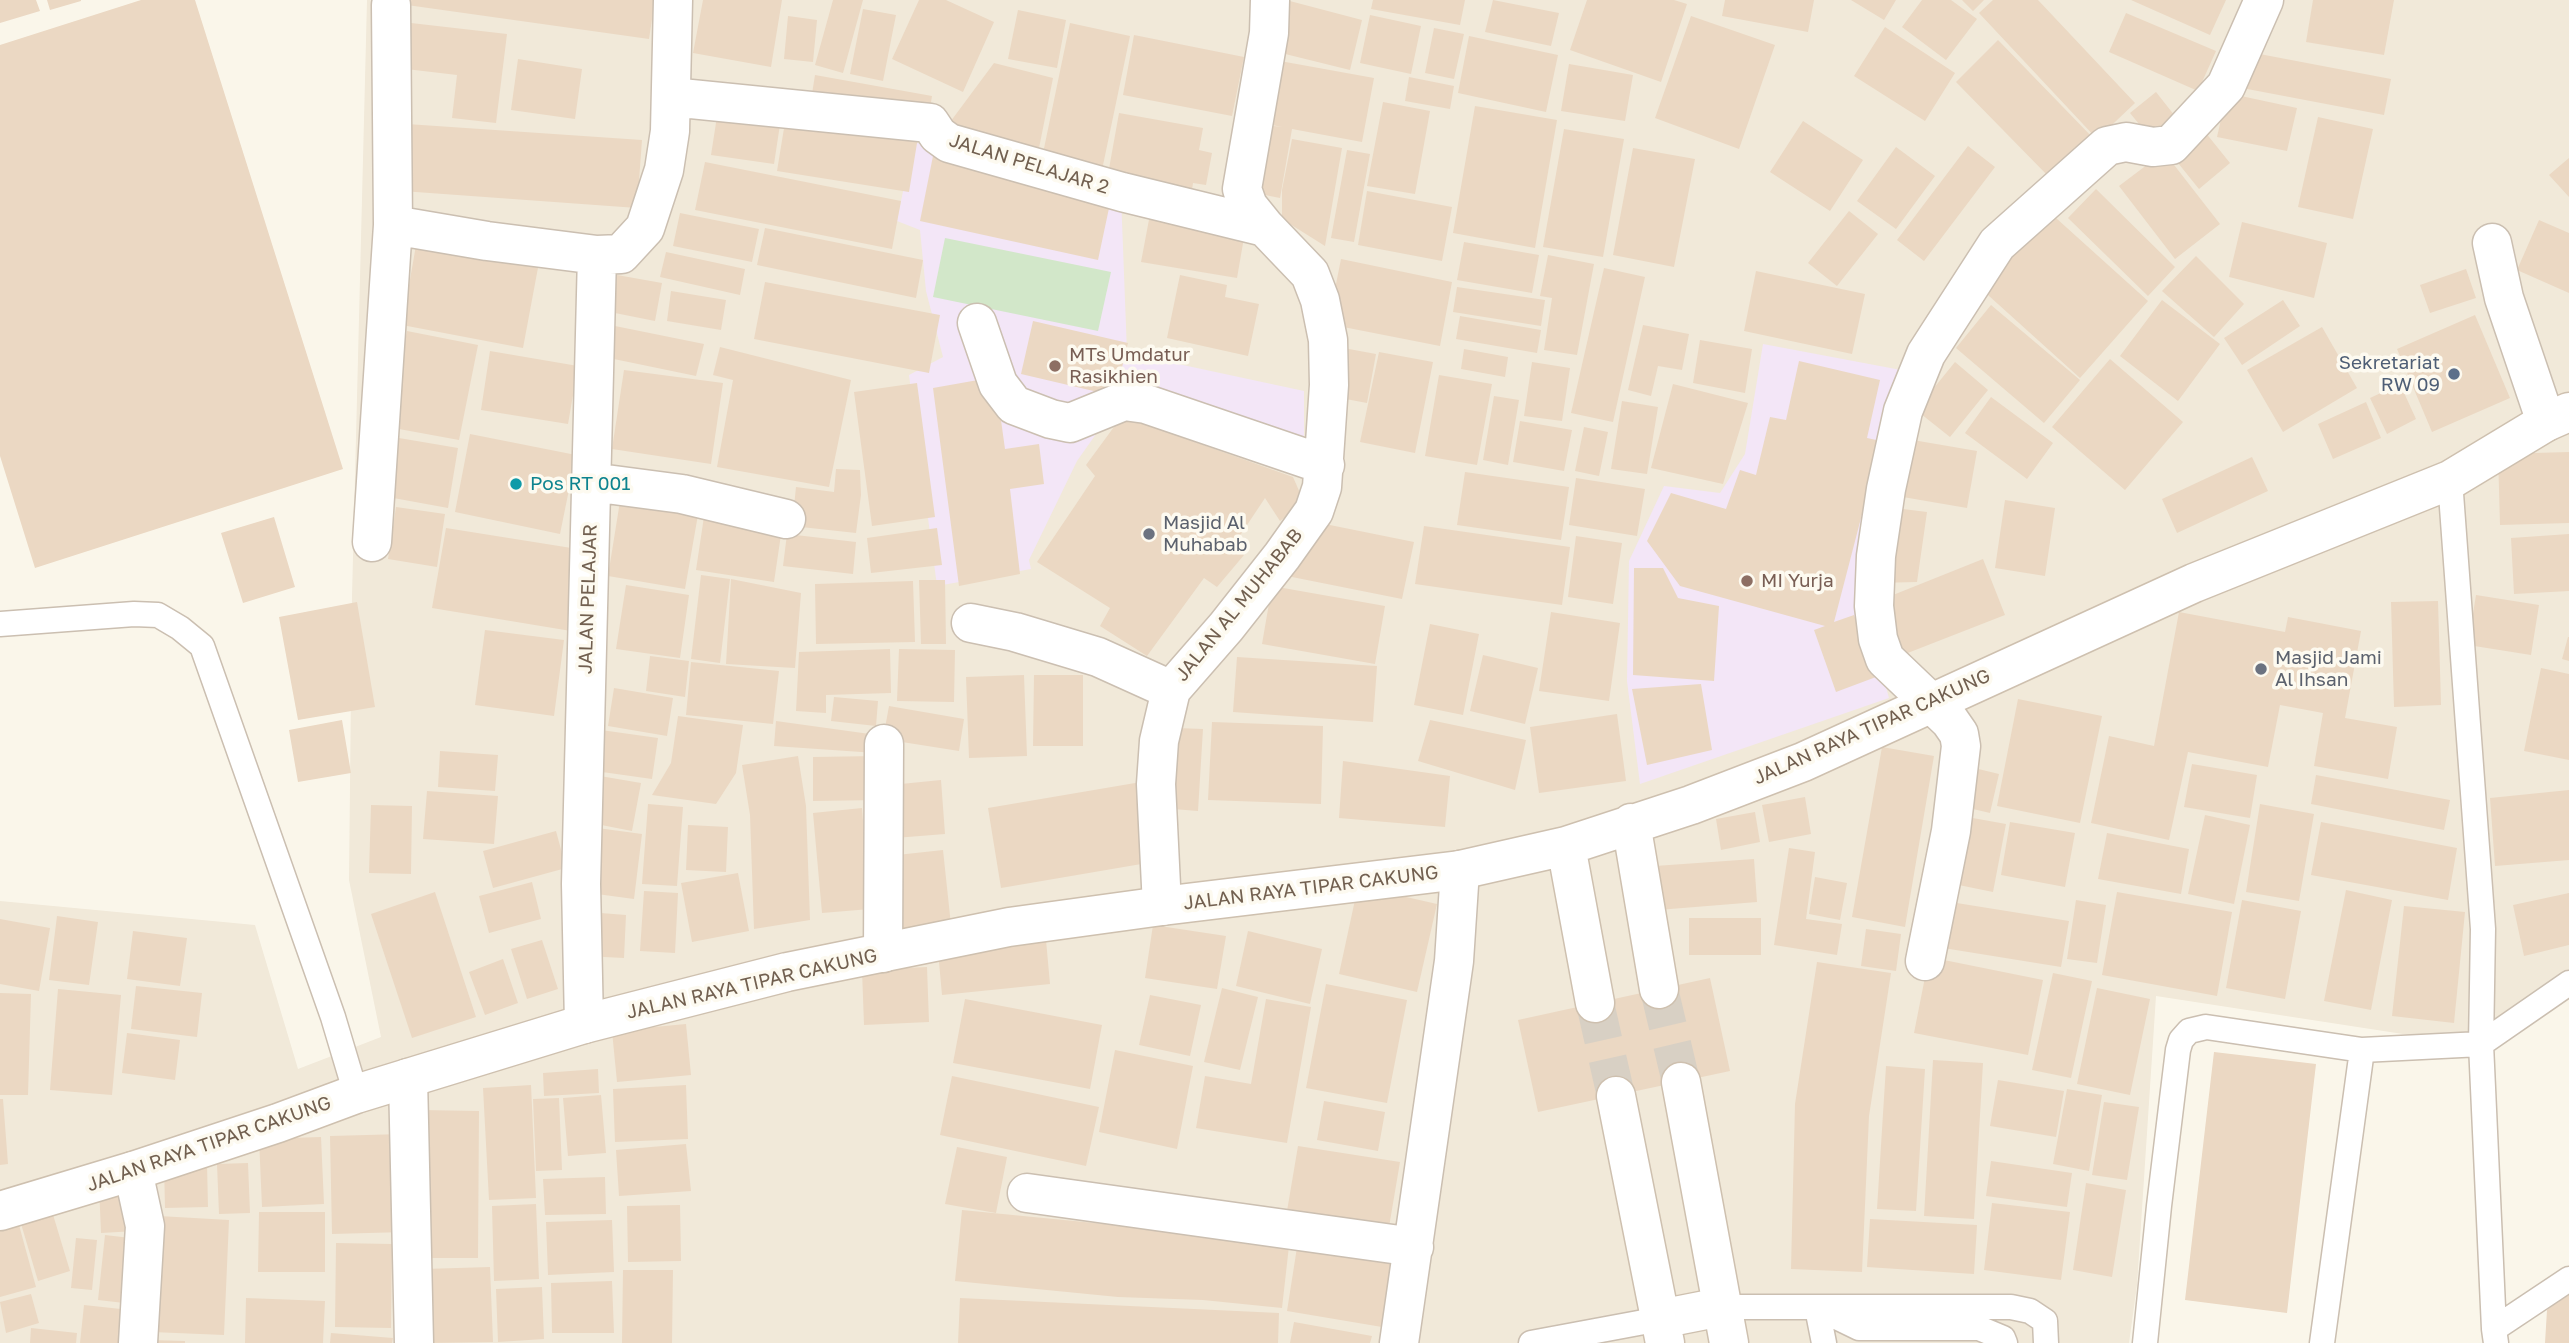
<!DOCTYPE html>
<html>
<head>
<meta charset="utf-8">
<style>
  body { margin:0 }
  canvas { display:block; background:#faf6ea }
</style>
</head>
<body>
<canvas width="2569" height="1343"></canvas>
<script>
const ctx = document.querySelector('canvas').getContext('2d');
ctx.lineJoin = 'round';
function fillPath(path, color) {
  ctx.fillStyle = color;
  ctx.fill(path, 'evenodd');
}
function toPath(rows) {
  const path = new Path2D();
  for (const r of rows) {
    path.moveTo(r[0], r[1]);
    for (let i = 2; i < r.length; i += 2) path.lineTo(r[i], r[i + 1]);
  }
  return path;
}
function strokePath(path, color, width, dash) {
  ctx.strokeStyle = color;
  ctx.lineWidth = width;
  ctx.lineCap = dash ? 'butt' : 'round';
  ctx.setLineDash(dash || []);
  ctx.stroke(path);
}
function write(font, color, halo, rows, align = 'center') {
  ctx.font = font + ' "Golos Text",sans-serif';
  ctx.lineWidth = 7;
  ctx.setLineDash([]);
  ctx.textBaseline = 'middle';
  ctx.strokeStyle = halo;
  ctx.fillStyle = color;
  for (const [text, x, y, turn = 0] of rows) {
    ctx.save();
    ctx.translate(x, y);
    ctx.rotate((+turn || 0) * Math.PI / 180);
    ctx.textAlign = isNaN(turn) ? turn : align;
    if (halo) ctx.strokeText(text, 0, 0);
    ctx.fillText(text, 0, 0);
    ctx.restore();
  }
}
fillPath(toPath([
  [367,0,2569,0,2569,974,2468,1044,2156,996,2137,1285,2129,1343,0,1343,0,901,255,925,298,1069,381,1037,349,880,352,596]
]), '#f1e9d9');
fillPath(toPath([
  [913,142,1121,195,1127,353,1304,391,1304,476,1113,410,1077,461,1029,560,1031,569,937,586,909,375,943,357,926,291,920,230,897,221],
  [1763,344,1901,370,1862,600,1889,698,1640,784,1627,681,1629,561,1664,486,1720,493,1745,454]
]), '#f3e6f7');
fillPath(toPath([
  [945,238,1111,272,1098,331,933,297]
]), '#d2e7c9');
fillPath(toPath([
  [0,0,36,0,40,11,0,23],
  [47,0,81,0,81,1,50,10],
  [141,0,195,0,343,469,35,568,0,456,0,45],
  [408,0,655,0,649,39,407,5],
  [703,0,782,0,771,67,693,53],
  [833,0,863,0,843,73,815,65],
  [919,0,946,0,994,22,963,92,892,59],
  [1286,0,1362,20,1350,70,1269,50],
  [1373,0,1465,0,1460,25,1371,9],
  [1493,0,1559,13,1551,46,1485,32],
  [1587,0,1674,0,1687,4,1661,82,1570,50],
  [1725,0,1814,0,1808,32,1722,16],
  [1851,0,1896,0,1884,20],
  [1922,0,1951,0,1977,19,1946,60,1902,27],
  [1962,0,1984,0,1973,11],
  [1993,0,2038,0,2135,103,2097,139,1979,13],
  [2131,0,2226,0,2210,35],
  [2313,0,2394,0,2384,55,2306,42],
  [863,9,896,15,883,81,850,74],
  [1018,10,1066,20,1057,68,1008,59],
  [2126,13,2216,51,2198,91,2109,52],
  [1370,15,1421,26,1411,74,1360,63],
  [788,16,817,20,813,62,784,59],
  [1691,16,1775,45,1739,149,1655,118],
  [411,23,507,34,496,123,452,118,457,75,406,69],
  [1070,23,1130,36,1102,170,1042,158],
  [1885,27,1955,73,1925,121,1854,76],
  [1434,28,1464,34,1454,79,1425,73],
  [1134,35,1244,57,1232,116,1123,95],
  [1469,36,1558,55,1546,112,1458,93],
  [1998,40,2093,138,2051,179,1956,82],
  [2249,52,2391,79,2384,115,2242,88],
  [518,59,582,69,575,119,511,110],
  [1269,59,1374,78,1362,142,1292,129,1280,198,1245,191,1257,124,1282,127,1257,122],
  [994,63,1053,78,1037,158,942,133],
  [1569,64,1633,75,1625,121,1561,111],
  [815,75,932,96,928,121,811,100],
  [1409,77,1454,86,1450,109,1405,101],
  [2156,92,2182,125,2157,146,2130,113],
  [2227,93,2297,108,2287,151,2217,137],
  [1383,102,1430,111,1415,194,1367,186],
  [1475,106,1557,120,1535,248,1453,233],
  [718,110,781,118,774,164,711,155],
  [787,110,919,131,909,192,777,171],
  [1119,113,1203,128,1199,150,1212,153,1206,185,1193,183,1190,204,1107,180],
  [2318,117,2373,129,2353,219,2298,207],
  [1803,121,1863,160,1830,211,1770,172],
  [407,124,642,140,637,208,402,191],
  [2201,127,2230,163,2199,189,2170,153],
  [1564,129,1624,139,1603,257,1543,247],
  [1292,139,1342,148,1325,246,1282,219,1282,190],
  [1968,146,1995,167,1924,261,1897,240],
  [1896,147,1935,176,1896,229,1857,201],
  [1633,148,1695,159,1674,267,1613,255],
  [1347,150,1370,154,1354,242,1331,238],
  [2164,152,2220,224,2175,259,2119,186],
  [933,156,1112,194,1098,260,920,221],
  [2569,158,2569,197,2549,175],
  [705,162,901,201,892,249,695,210],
  [2096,189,2175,267,2148,296,2068,218],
  [1367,191,1452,207,1442,261,1358,245],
  [1151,209,1246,226,1237,278,1141,262],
  [2046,209,2148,301,2080,378,1978,286],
  [1849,211,1878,234,1837,286,1808,263],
  [680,213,759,229,752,262,673,246],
  [2539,220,2569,233,2569,293,2517,270],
  [2242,222,2327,243,2314,298,2229,277],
  [765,228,923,260,916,298,757,265],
  [418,234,540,257,523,348,402,325],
  [1464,242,1539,255,1532,293,1457,280],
  [666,252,745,269,740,295,660,277],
  [1548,255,1594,264,1577,355,1544,350,1552,298,1540,296],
  [2196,256,2244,304,2214,337,2162,291],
  [1341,259,1452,282,1440,346,1328,324],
  [1604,268,1645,277,1613,422,1571,413],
  [2466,269,2476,298,2430,313,2420,285],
  [1756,271,1865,294,1852,354,1744,331],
  [617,275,662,283,655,321,610,312],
  [1180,275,1227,285,1225,297,1259,304,1248,356,1167,338],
  [765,282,940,315,929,373,754,339],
  [1457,287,1545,300,1541,326,1453,312],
  [671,291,726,300,721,330,667,321],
  [2162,300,2220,344,2178,401,2120,356],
  [2283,300,2300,326,2242,365,2224,338],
  [1991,305,2080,380,2044,423,1956,348],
  [2475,315,2510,398,2432,432,2397,349],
  [1460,316,1541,330,1537,353,1456,339],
  [1033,321,1128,343,1115,396,1021,374],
  [1643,325,1689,334,1682,370,1658,366,1651,396,1628,390],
  [615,326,704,344,696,376,609,358],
  [2322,327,2357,388,2283,432,2247,370],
  [407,331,478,345,459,440,388,427],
  [1700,340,1752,349,1745,393,1693,383],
  [720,347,851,380,829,487,717,467,733,380,713,375],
  [1338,347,1376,354,1367,403,1330,396],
  [1464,349,1508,357,1505,377,1461,369],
  [490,351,578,366,568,424,481,410],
  [1379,352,1433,362,1415,453,1360,442],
  [2110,359,2183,422,2125,490,2052,427],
  [1799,361,1880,380,1867,438,1881,441,1834,622,1854,615,1876,677,1836,692,1814,630,1825,626,1680,586,1647,541,1671,493,1726,509,1740,470,1756,475,1770,417,1786,420],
  [1532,362,1570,368,1562,421,1524,416],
  [1955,362,1988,390,1950,437,1916,410],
  [624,370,723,383,711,464,612,449],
  [1439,375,1492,384,1477,465,1425,456],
  [995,377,1005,449,1039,444,1044,484,1010,489,1020,574,959,586,933,388],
  [917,383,935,517,872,526,854,392],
  [1673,384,1748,403,1723,484,1651,468],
  [2400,384,2416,419,2387,434,2370,398],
  [1494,396,1519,400,1508,465,1483,460],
  [1991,397,2053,443,2027,479,1965,433],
  [1622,401,1658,407,1647,474,1611,469],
  [2366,402,2381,438,2333,459,2318,424],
  [1122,416,1293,477,1304,502,1280,521,1265,498,1233,546,1244,555,1217,587,1204,578,1147,656,1100,626,1110,608,1037,562,1095,476,1086,465],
  [1520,421,1572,430,1564,471,1513,462],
  [1584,427,1608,432,1599,476,1575,471],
  [470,434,576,455,560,534,455,512],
  [399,438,458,448,448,508,388,497],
  [1907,439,1977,451,1967,508,1897,496],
  [2569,452,2569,523,2500,525,2498,454],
  [2252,457,2268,491,2177,533,2162,499],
  [836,469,860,470,861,495,856,533,792,526,796,487,834,492],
  [1465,472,1569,487,1561,540,1457,525],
  [1576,478,1645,489,1637,536,1569,525],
  [621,495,699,509,685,589,608,576],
  [2005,500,2055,508,2045,576,1995,568],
  [396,507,445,514,437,567,388,559],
  [1887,507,1927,512,1917,582,1877,583],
  [705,510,783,521,774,582,696,570],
  [274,517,295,587,243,603,221,533],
  [1315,522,1414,542,1402,599,1277,574],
  [1424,526,1570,547,1562,605,1415,584],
  [446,528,584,550,571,631,432,608],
  [937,528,942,565,871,573,867,538],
  [787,534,856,542,853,574,783,566],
  [2569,534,2569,591,2514,594,2511,538],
  [1576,536,1622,543,1613,604,1568,597],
  [1983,559,2005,615,1900,656,1878,601],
  [1634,568,1663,568,1678,598,1719,606,1714,681,1633,675],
  [701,575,730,579,720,663,691,659],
  [731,579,801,593,795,668,726,664],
  [919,580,945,580,946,644,921,644],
  [913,581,915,642,816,644,815,584],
  [626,585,689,595,680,658,616,649],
  [1272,586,1385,606,1375,664,1262,644],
  [2476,595,2539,605,2531,655,2468,645],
  [2438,601,2441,705,2394,707,2391,602],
  [357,602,375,707,298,720,279,617],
  [1551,612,1620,623,1609,701,1539,691],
  [2179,612,2285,632,2288,617,2361,631,2345,718,2397,727,2388,779,2314,766,2323,713,2280,705,2268,767,2188,752,2169,840,2091,823,2109,736,2154,746],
  [1430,624,1479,634,1463,715,1414,705],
  [485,630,564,640,554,716,475,705],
  [2568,637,2569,637,2569,661,2562,659],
  [890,649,891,693,826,695,826,713,796,711,799,652],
  [899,649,955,650,954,702,897,701],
  [1483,655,1538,668,1525,724,1470,711],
  [650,656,689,661,685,697,646,691],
  [1237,657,1377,666,1373,722,1233,712],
  [691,662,779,671,773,724,686,715],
  [2541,668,2569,674,2569,760,2524,751],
  [1024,675,1027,756,969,758,966,677],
  [1034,675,1083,675,1083,746,1033,746],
  [1701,684,1712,750,1647,765,1632,689],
  [614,688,673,698,667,736,608,726],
  [834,697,878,701,876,726,831,721],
  [2018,699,2102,716,2080,823,1997,806],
  [889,706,964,719,959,751,883,739],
  [1617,714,1626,781,1539,793,1530,727],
  [678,716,743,725,736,773,716,804,652,795,671,763],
  [342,720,351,773,298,782,289,730],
  [1430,720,1526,740,1515,790,1418,761],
  [776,721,877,735,876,753,774,746],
  [1212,722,1323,726,1321,804,1208,800],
  [1177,728,1203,729,1198,811,1173,809],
  [601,730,658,738,652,779,595,771],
  [1882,747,1934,756,1905,927,1852,917],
  [440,751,498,755,495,791,438,787],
  [798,756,806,806,810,920,754,929,750,815,742,765],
  [877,756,878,800,813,801,813,757],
  [1343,761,1450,776,1445,827,1339,818],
  [2192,764,2257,775,2250,818,2184,807],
  [1966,766,1999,774,1990,813,1956,805],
  [2316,775,2450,800,2444,830,2311,804],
  [600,776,641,783,632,831,591,823],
  [941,780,945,834,895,838,891,785],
  [1141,782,1153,862,1001,888,988,808],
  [2569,790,2569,860,2495,866,2490,798],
  [427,791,498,796,494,844,423,839],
  [1805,797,1811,834,1769,842,1762,805],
  [648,804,683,807,677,886,642,884],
  [2260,804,2314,814,2299,901,2246,892],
  [371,805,412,806,411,874,369,873],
  [862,808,870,909,822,913,813,813],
  [1755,812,1760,842,1721,850,1716,819],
  [1956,815,2006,824,1993,892,1944,882],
  [2205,815,2250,825,2234,904,2188,894],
  [2010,822,2075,833,2065,887,2001,875],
  [2321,822,2457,848,2448,900,2311,875],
  [688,825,728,827,726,872,686,870],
  [590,827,642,834,634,899,582,892],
  [556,831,566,868,493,888,483,851],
  [2107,833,2189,849,2181,894,2098,879],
  [1789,848,1815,852,1806,919,1842,924,1837,955,1774,945],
  [943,850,951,925,895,931,888,856],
  [1754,859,1757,902,1658,910,1655,866],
  [738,873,749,931,692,942,681,883],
  [1815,877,1847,883,1840,920,1809,914],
  [532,882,541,919,489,933,479,896],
  [1358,886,1437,904,1417,992,1339,974],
  [2346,890,2392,900,2371,1010,2324,1001],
  [644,891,678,893,675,953,640,951],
  [435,892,476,1017,412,1038,371,914],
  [2117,892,2232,912,2217,996,2102,975],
  [2569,893,2569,945,2524,956,2513,905],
  [1938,900,2069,921,2061,967,1931,946],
  [2076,900,2106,905,2097,963,2067,959],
  [2242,900,2301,911,2285,999,2226,988],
  [2404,906,2465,912,2454,1023,2392,1016],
  [588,912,626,915,624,958,585,956],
  [57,916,98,922,89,985,49,980],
  [1689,918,1761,918,1761,955,1689,955],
  [0,919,50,928,39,991,0,984],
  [1153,925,1226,936,1217,989,1145,978],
  [1866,929,1901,934,1896,971,1861,966],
  [133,931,187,938,180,986,127,979],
  [1248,931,1322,949,1310,1004,1236,986],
  [542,940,558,989,527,999,511,949],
  [1046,940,1050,984,942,995,938,951],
  [1929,957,2043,980,2028,1055,1914,1033],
  [503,959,518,1003,485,1015,469,972],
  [1817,962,1891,973,1869,1116,1862,1272,1791,1269,1795,1104],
  [927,967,929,1022,864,1025,862,970],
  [2053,973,2092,981,2071,1078,2032,1070],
  [1710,978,1730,1071,1538,1112,1518,1020],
  [1326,984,1407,1000,1387,1103,1306,1088],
  [136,986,202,993,197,1037,131,1029],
  [1222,988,1258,997,1240,1070,1204,1062],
  [2097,988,2150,999,2130,1095,2077,1084],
  [58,989,121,995,112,1095,50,1090],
  [0,993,31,994,28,1095,0,1095],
  [1150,995,1201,1005,1190,1056,1139,1045],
  [965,999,1102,1025,1090,1089,953,1063],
  [1266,999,1311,1007,1287,1143,1196,1128,1205,1076,1251,1084],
  [686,1024,691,1075,617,1082,612,1031],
  [127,1033,180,1040,175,1080,122,1073],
  [1115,1050,1193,1066,1177,1149,1099,1132],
  [2214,1052,2316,1064,2287,1313,2185,1300],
  [1933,1060,1983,1063,1974,1219,1924,1216],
  [1886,1066,1925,1069,1916,1211,1877,1209],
  [598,1069,599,1093,544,1096,543,1073],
  [952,1076,1099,1107,1086,1166,940,1135],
  [1998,1080,2064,1091,2056,1137,1990,1126],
  [531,1085,536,1198,489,1200,483,1088],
  [686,1085,688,1139,615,1142,613,1089],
  [2067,1089,2102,1095,2089,1171,2053,1164],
  [601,1095,606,1153,568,1156,563,1098],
  [559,1098,562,1170,536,1171,533,1099],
  [0,1099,3,1099,8,1164,0,1165],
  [1324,1101,1385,1112,1378,1151,1317,1140],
  [2104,1102,2139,1107,2127,1180,2092,1175],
  [420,1110,479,1111,478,1258,418,1258],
  [403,1134,405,1232,332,1234,330,1136],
  [321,1137,324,1204,262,1207,259,1139],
  [686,1144,691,1191,619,1196,616,1150],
  [1298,1146,1400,1162,1389,1227,1287,1211],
  [957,1147,1007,1157,996,1213,945,1204],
  [1991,1161,2072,1173,2067,1207,1986,1196],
  [207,1163,208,1207,165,1208,164,1164],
  [248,1163,250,1213,219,1214,217,1164],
  [605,1177,606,1214,545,1215,543,1179],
  [2086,1183,2126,1190,2112,1277,2073,1270],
  [134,1184,136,1231,101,1233,99,1185],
  [1992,1203,2070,1212,2061,1280,1984,1270],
  [536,1204,539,1279,494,1281,492,1206],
  [680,1205,681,1261,628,1262,627,1206],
  [51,1208,70,1271,38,1281,19,1217],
  [962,1210,1125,1226,1290,1237,1282,1308,1203,1300,1118,1297,955,1281],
  [259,1212,325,1212,325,1272,258,1272],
  [159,1216,229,1220,224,1335,152,1332],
  [1870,1219,1977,1225,1974,1274,1867,1267],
  [612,1220,614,1272,548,1275,546,1222],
  [19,1225,36,1287,0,1297,0,1231],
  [105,1235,139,1239,133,1304,98,1300],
  [76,1238,97,1240,92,1290,71,1288],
  [1298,1241,1394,1256,1382,1327,1287,1311],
  [336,1243,392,1244,391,1328,335,1327],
  [490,1267,493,1342,427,1343,424,1269],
  [623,1270,673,1270,672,1343,622,1343],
  [612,1281,614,1333,552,1333,551,1283],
  [542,1287,544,1339,498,1342,496,1289],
  [2569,1292,2569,1343,2545,1343,2547,1310],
  [31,1294,39,1323,6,1333,0,1302],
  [246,1298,325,1301,323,1343,245,1343],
  [960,1298,1279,1313,1278,1343,958,1343],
  [84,1305,130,1310,127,1343,80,1343],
  [1294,1322,1372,1336,1370,1343,1290,1343],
  [31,1328,77,1333,76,1343,30,1343],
  [331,1333,393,1338,392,1343,330,1343],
  [149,1340,185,1341,185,1343,149,1343]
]), '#ebd8c3');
strokePath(toPath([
  [1659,989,1681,1082],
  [1595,1003,1616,1096]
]), '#d8d0c4', 38, [38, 19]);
const lane = toPath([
  [2450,480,2483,929,2481,1044,2494,1329,2496,1343],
  [0,624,134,614,158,615,180,628,202,646,333,1017,356,1094],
  [1721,1307,2011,1307,2030,1311,2045,1321,2046,1343],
  [1817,1308,1824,1343],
  [1822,1310,1859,1328,1979,1328,2003,1338,2005,1343],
  [2494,1329,2569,1279],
  [1531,1343,1660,1319],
  [2145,1343,2159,1206,2178,1050,2181,1040,2189,1031,2206,1027,2362,1050,2481,1044,2569,983],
  [2322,1343,2362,1050]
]);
const street = toPath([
  [391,5,393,225],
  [671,97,930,123,938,135,949,143,1122,192,1265,227],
  [2492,243,2504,298,2546,422],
  [977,323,998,384,1014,405,1051,419,1070,423,1124,401,1146,404,1325,465],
  [591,482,682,494,786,519],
  [372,542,393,225,487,241,597,255,621,254,645,228,664,170,670,131,673,0],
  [971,623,1015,632,1098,657,1171,690],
  [1162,906,1156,784,1159,741,1171,690,1226,627,1282,556,1314,511,1322,487,1329,385,1328,340,1320,300,1310,274,1265,227,1248,206,1242,189,1269,33,1270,0],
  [883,953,884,744],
  [1925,961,1951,831,1961,746,1959,734,1950,721,1885,659,1878,639,1874,606,1876,556,1886,489,1903,411,1926,354,1997,244,2107,146,2126,142,2153,147,2171,145,2226,86,2264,0],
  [584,1024,581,884,597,255],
  [408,1078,414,1343],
  [133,1171,145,1226,138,1343],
  [1027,1193,1414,1247],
  [1399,1343,1454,961,1460,870]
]);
const secondary = toPath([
  [1631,823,1659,989],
  [1566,846,1595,1003],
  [1681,1082,1729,1343],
  [1616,1096,1665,1343],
  [0,1211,133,1171,278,1123,356,1094,584,1024,787,972,1009,927,1162,906,1460,870,1566,846,1691,805,1803,762,2194,583,2450,480,2546,422,2569,412],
  [1660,1319,1721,1307]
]);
strokePath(lane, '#cbbfb1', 27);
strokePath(street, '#cbbfb1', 41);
strokePath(secondary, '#cec0af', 41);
strokePath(lane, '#fff', 24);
strokePath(street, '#fff', 38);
strokePath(secondary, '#fff', 38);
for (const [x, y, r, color] of [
  [1055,366,7,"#8d6e63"],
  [2454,374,7,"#5c6f8a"],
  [516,484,7,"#0f9aa8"],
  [1149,534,7,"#6b7280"],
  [1747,581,7,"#8d6e63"],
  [2261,669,7,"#6b7280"]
]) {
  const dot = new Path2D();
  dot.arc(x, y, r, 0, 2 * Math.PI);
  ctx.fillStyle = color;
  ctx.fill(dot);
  strokePath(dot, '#fdfaf0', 2.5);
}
write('19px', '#726050', '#fdfaf0', [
  ["JALAN PELAJAR 2",1029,164,17],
  ["JALAN PELAJAR",588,599,-88],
  ["JALAN AL MUHABAB",1239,605,-51],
  ["JALAN RAYA TIPAR CAKUNG",1872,727,-24],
  ["JALAN RAYA TIPAR CAKUNG",1311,888,-7],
  ["JALAN RAYA TIPAR CAKUNG",752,984,-13],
  ["JALAN RAYA TIPAR CAKUNG",209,1144,-19]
]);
write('19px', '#785e54', '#fdfaf0', [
  ["MTs Umdatur",1069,355],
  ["Rasikhien",1069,377],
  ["MI Yurja",1761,581]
], 'left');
write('19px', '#4e5e75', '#fdfaf0', [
  ["Sekretariat",2440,363],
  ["RW 09",2440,385]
], 'right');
write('19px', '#0d838f', '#fdfaf0', [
  ["Pos RT 001",530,484]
], 'left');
write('19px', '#5b616d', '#fdfaf0', [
  ["Masjid Al",1163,523],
  ["Muhabab",1163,545],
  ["Masjid Jami",2275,658],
  ["Al Ihsan",2275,680]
], 'left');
</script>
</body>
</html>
